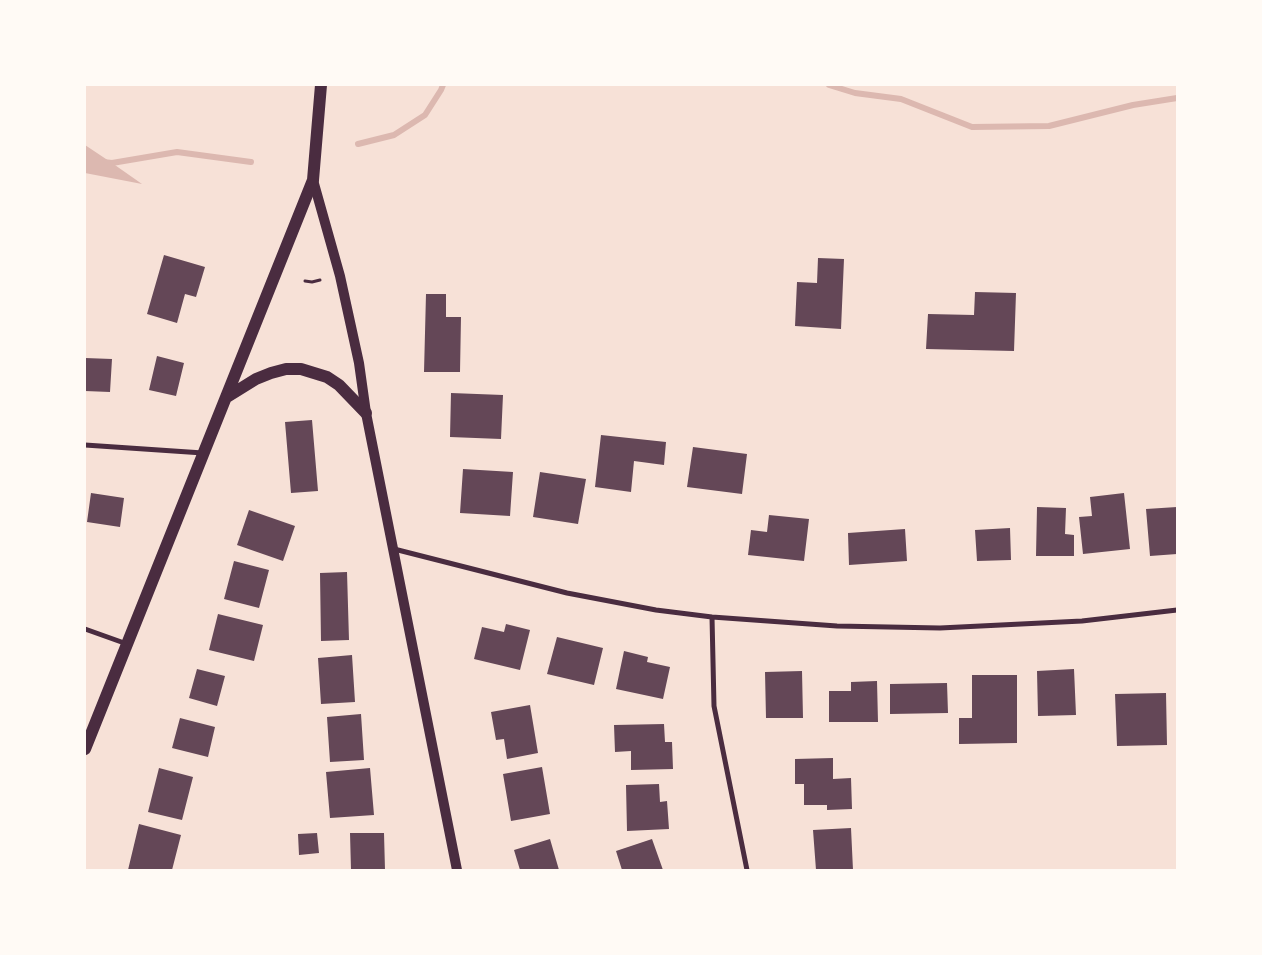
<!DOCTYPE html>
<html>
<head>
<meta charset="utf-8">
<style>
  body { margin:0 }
  #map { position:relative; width:1262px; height:955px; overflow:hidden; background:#f7e1d7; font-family:Literata,serif }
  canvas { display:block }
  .frame { position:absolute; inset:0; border:86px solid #fffaf5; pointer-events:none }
</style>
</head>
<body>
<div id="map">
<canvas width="1262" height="955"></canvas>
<div class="frame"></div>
</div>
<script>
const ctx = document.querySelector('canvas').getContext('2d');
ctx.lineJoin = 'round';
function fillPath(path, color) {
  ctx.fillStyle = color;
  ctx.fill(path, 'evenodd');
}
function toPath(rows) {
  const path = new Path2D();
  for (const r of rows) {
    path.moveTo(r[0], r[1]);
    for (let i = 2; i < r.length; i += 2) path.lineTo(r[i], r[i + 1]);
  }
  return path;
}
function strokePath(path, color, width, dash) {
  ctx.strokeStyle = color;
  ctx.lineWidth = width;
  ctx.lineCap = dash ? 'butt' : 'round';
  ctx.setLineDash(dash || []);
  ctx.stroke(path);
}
fillPath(toPath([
  [85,145,112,163,142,184,85,173]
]), '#dcb8b0');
strokePath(toPath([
  [829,85,855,93,901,99,972,127,1049,126,1133,105,1177,98],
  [358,144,394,135,425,115,441,90,443,85],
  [103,162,112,163,177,152,251,162]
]), '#dcb8b0', 6);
fillPath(toPath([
  [164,255,205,267,196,297,185,294,177,323,147,314],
  [818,258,844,259,841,329,795,326,797,282,817,283],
  [975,292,1016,293,1014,351,926,349,928,314,974,315],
  [426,294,446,294,446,317,461,317,460,372,424,372],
  [157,356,184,363,176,396,149,390],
  [85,358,112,359,110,392,85,391],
  [451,393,503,395,501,439,450,437],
  [312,420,318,491,291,493,285,422],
  [601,435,666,442,664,465,634,461,631,492,595,487],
  [693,447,747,454,742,494,687,487],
  [463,469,513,472,510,516,460,513],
  [540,472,586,479,578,524,533,517],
  [91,493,124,498,120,527,87,522],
  [1124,493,1130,549,1083,554,1079,517,1092,516,1090,497],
  [1037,507,1066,508,1065,534,1074,535,1074,556,1036,556],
  [1177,507,1177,554,1150,556,1146,509],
  [249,510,295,526,283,561,237,545],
  [769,515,809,519,804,561,748,555,751,530,767,532],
  [1010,528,1011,560,977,561,975,530],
  [905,529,907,561,849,565,848,533],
  [234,561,269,570,259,608,224,599],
  [347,572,349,640,321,641,320,573],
  [218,614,263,625,254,661,209,650],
  [506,624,530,630,520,670,474,659,482,627,504,632],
  [557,637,603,648,594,685,547,674],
  [624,651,648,657,647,662,670,667,663,699,616,689],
  [352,655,355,702,321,704,318,658],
  [197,669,225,676,217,706,189,698],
  [1074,669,1076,715,1038,716,1037,671],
  [802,671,803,718,766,718,765,672],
  [972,675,1017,675,1017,743,959,744,959,718,972,718],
  [877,681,878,722,829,722,829,691,851,691,851,682],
  [947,683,948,713,890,714,890,684],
  [1166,693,1167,745,1117,746,1115,694],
  [530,705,538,753,507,759,504,739,496,740,491,712],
  [361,714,364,760,330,762,327,717],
  [180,718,215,727,208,757,172,748],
  [664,724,665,742,672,742,673,769,631,770,631,751,615,752,614,725],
  [833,758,833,779,851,778,852,809,827,810,827,805,804,805,804,784,795,784,795,759],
  [542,767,550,814,511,821,503,774],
  [159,768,193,777,182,820,148,812],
  [370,768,374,815,330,818,326,772],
  [659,784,660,802,667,801,669,829,627,831,626,785],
  [139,824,181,835,172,870,128,870],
  [851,828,853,870,816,870,813,830],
  [317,833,319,853,299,855,298,834],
  [350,833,384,833,385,870,351,870],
  [550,839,559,870,520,870,514,850],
  [652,839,663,870,622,870,616,851]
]), '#644757');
strokePath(toPath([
  [305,281,312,282,320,280]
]), '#4a2c40', 3);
strokePath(toPath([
  [85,445,203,453],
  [394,549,567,593,656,610,712,617,837,626,940,628,1082,621,1177,610],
  [712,617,714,706,747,870],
  [85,629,127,644]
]), '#4a2c40', 5);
strokePath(toPath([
  [313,180,340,276,359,363,366,413,457,870]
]), '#4a2c40', 10);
strokePath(toPath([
  [227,397,256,379,271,373,286,369,301,369,327,377,339,385,366,413],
  [85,749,313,180,321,85]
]), '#4a2c40', 12);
</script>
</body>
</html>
